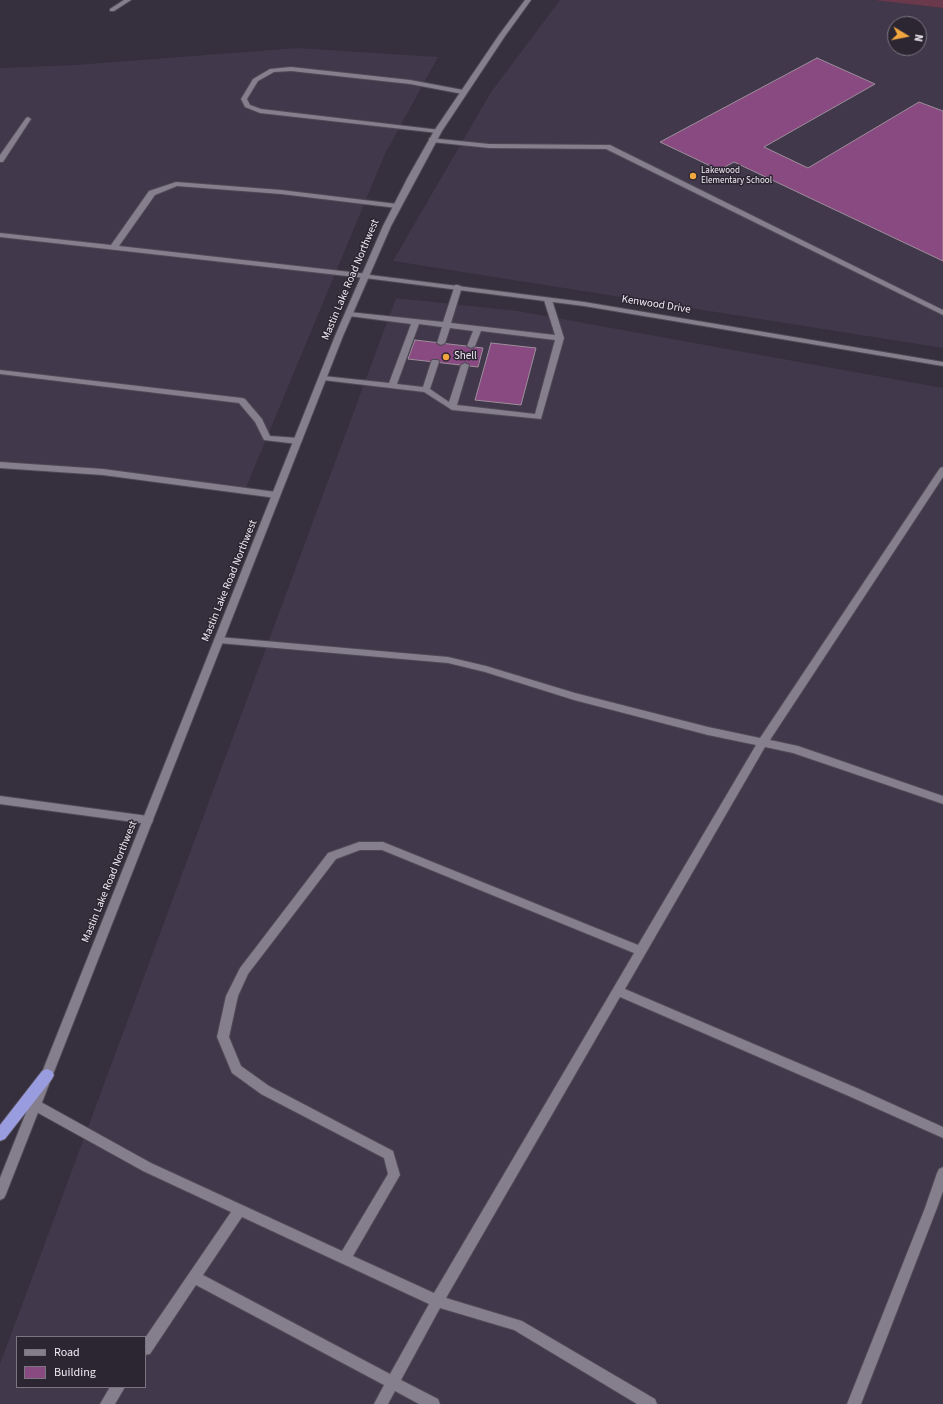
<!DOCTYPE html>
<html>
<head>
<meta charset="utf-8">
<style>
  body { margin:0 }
  #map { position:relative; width:943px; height:1404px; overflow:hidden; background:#362f3d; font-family:"Source Sans 3",sans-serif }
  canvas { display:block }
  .legend { position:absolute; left:16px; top:1336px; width:130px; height:52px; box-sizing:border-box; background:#2c2532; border:1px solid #7a7580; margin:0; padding:5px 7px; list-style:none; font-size:12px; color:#f0ecf5 }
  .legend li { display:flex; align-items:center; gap:8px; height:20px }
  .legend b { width:20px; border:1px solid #7a7580 }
  .north { position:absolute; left:887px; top:16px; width:40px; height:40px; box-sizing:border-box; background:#2c2532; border:1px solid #7a7580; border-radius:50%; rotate:100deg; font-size:11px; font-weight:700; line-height:16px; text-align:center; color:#f0ecf5 }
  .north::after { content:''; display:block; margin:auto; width:14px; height:18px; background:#f1a63f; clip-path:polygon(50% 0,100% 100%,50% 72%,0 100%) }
</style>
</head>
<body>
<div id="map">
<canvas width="943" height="1404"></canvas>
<ul class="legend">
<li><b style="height:5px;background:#857e8d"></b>Road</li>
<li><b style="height:11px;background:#884a81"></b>Building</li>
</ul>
<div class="north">N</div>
</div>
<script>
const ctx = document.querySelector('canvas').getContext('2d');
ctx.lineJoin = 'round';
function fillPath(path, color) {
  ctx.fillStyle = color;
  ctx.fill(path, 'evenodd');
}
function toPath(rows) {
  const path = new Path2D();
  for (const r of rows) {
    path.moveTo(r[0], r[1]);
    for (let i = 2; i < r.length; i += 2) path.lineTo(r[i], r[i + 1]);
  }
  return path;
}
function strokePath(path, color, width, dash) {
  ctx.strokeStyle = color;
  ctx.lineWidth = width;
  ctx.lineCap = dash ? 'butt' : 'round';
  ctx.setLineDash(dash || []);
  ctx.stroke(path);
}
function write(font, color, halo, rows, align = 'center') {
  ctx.font = font + ' "Source Sans 3",sans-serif';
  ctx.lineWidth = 3;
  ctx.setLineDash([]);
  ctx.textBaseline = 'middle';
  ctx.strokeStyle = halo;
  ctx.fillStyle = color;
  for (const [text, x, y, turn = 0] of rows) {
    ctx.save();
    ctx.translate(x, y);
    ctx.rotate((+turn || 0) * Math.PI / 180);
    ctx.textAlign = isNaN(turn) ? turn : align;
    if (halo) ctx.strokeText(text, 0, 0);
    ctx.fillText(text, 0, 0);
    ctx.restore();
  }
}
fillPath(toPath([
  [560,0,873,0,943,8,943,348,393,261,491,92],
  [895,24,919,24,919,48,895,48],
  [298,48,438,57,385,154,245,490,0,464,0,68,75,65],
  [396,298,518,311,943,388,943,1404,0,1404,0,1364],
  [17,1337,145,1337,145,1387,17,1387]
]), '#41384b');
fillPath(toPath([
  [873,0,943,0,943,8]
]), '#6a394c');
const building = toPath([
  [817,58,875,84,764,147,808,168,919,102,943,111,943,261,734,162,719,170,660,142,817,58],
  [415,340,483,348,478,367,408,359,415,340],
  [491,343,536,348,521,405,475,400,491,343]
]);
fillPath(building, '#884a81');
strokePath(building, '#9d8e9a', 1);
const service = toPath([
  [124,0,131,0,114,11,110,11,110,9,124,0],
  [291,67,410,80,463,90,466,92,463,94,410,84,291,71,274,72,258,81,247,99,250,105,261,109,440,130,440,132,438,133,260,113,245,107,241,99,253,79,270,69,291,67],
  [28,117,31,119,3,162,0,162,0,155,26,118,28,117],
  [429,138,489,144,610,145,943,310,943,315,606,149,489,148,432,142,429,142,429,138],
  [176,182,281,190,397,204,401,206,397,208,281,194,177,186,155,195,119,246,368,274,369,276,365,278,0,237,0,233,111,245,149,191,176,182],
  [455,285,458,285,462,287,451,323,555,335,544,300,548,298,552,300,564,338,541,419,452,410,424,392,323,380,319,378,323,376,389,383,411,324,349,316,345,314,349,312,443,322,455,285],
  [419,324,442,327,437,343,441,345,445,343,450,328,473,331,467,346,471,348,475,346,481,331,555,340,535,414,457,405,469,365,465,363,461,365,449,402,430,389,439,362,438,360,432,360,431,362,423,387,397,384,419,324],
  [0,370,242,398,245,399,262,419,270,436,298,438,302,441,298,444,264,440,255,422,239,403,0,374,0,370],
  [0,462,103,469,276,492,280,495,276,498,103,475,0,468,0,462],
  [943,467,943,477,770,740,798,746,943,796,943,804,793,753,765,747,625,989,859,1089,943,1127,943,1138,851,1097,620,997,446,1298,522,1321,655,1399,657,1404,637,1404,514,1330,440,1308,401,1380,438,1399,440,1404,419,1404,395,1391,388,1404,374,1404,384,1385,196,1285,150,1354,145,1355,145,1338,231,1212,143,1171,31,1109,29,1105,31,1101,35,1100,39,1101,151,1163,342,1251,388,1174,384,1158,261,1094,232,1073,217,1037,226,996,240,968,328,853,359,842,383,842,638,945,756,745,708,735,574,700,485,672,448,663,219,643,214,640,216,638,219,637,448,657,486,666,575,693,708,727,760,738,940,468,943,467],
  [360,850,382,850,634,953,434,1293,353,1256,400,1175,393,1151,269,1086,241,1066,229,1037,238,996,248,974,336,859,360,850],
  [242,1217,429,1304,390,1374,203,1275,242,1217],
  [0,796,148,816,152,817,153,820,152,823,148,824,0,804,0,796],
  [943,1167,943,1191,937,1208,861,1404,847,1404,925,1208,937,1173,939,1169,943,1167],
  [110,1387,125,1387,115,1404,100,1404,110,1387]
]);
const minor = toPath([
  [362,274,584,302,943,362,943,366,584,306,365,278,361,276,362,274]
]);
const tertiary = toPath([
  [525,0,531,0,505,36,442,131,391,226,343,336,6,1194,4,1198,0,1200,0,1178,335,336,383,226,408,177,434,131,499,35,525,0]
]);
const trunk = toPath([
  [47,1069,52,1071,54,1075,52,1079,5,1139,0,1141,0,1125,42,1071,47,1069]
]);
strokePath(service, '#504a55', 2);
strokePath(minor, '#504a55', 2);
strokePath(tertiary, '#504a55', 2);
strokePath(trunk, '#504a55', 2);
fillPath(service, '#857e8d');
fillPath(minor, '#857e8d');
fillPath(tertiary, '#857e8d');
fillPath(trunk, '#9a9ce0');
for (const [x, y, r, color] of [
  [693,176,4,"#f1a63f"],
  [446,357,4,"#f1a63f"]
]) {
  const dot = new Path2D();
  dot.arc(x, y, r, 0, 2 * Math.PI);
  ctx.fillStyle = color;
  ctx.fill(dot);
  strokePath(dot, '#2c2532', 1.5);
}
write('9px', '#f0ecf5', '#2c2532', [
  ["Lakewood",701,171],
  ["Elementary School",701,181]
], 'left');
write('11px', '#f0ecf5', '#2c2532', [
  ["Mastin Lake Road Northwest",351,280,-67],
  ["Kenwood Drive",656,305,9],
  ["Mastin Lake Road Northwest",230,581,-68],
  ["Mastin Lake Road Northwest",110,882,-68]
]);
write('11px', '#f0ecf5', '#2c2532', [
  ["Shell",454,357]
], 'left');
</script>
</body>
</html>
